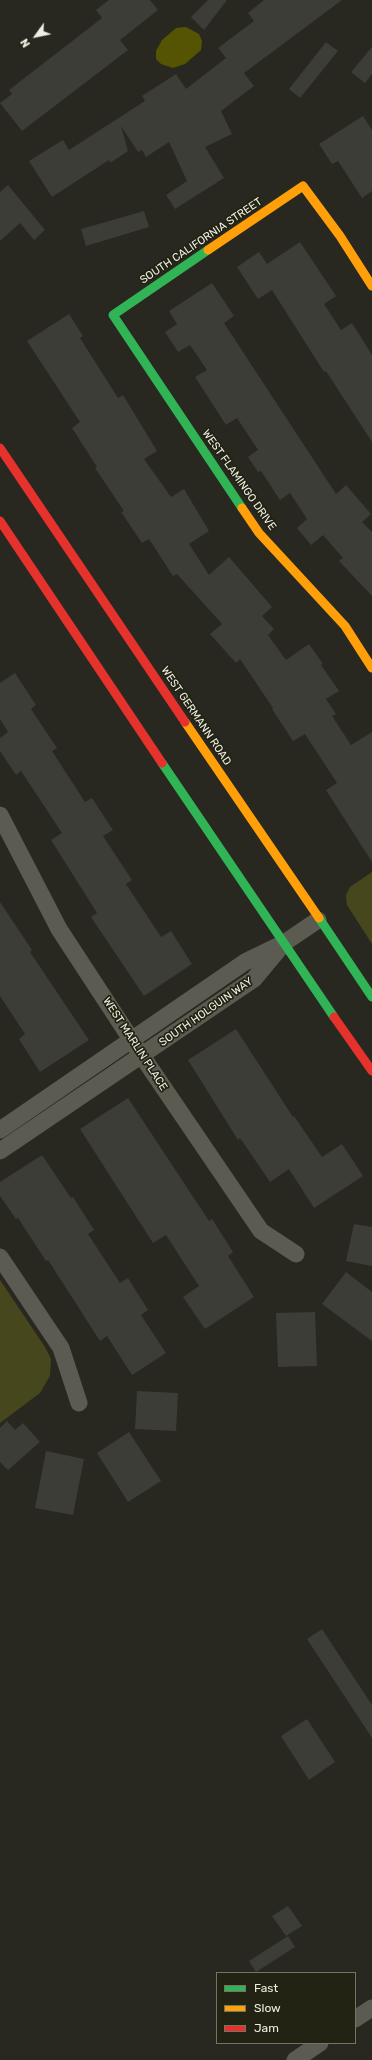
<!DOCTYPE html>
<html>
<head>
<meta charset="utf-8">
<style>
  body { margin:0 }
  #map { position:relative; width:372px; height:2060px; overflow:hidden; background:#282820; font-family:Rubik,sans-serif }
  canvas { display:block }
  .legend { position:absolute; left:216px; top:1972px; width:140px; height:72px; box-sizing:border-box; background:#222313; border:1px solid #747567; margin:0; padding:5px 7px; list-style:none; font-size:12px; color:#eeefe4 }
  .legend li { display:flex; align-items:center; gap:8px; height:20px }
  .legend b { width:20px; border:1px solid #747567 }
  .north { position:absolute; left:16px; top:16px; width:40px; height:40px; -webkit-text-stroke:3px #222313; paint-order:stroke; rotate:237deg; font-size:11px; font-weight:700; line-height:16px; text-align:center; color:#eeefe4 }
  .north::after { content:''; display:block; margin:auto; width:14px; height:18px; background:#eeefe4; clip-path:polygon(50% 0,100% 100%,50% 72%,0 100%) }
</style>
</head>
<body>
<div id="map">
<canvas width="372" height="2060"></canvas>
<ul class="legend">
<li><b style="height:5px;background:#30b455"></b>Fast</li>
<li><b style="height:5px;background:#ff9f0a"></b>Slow</li>
<li><b style="height:5px;background:#e5322d"></b>Jam</li>
</ul>
<div class="north">N</div>
</div>
<script>
const ctx = document.querySelector('canvas').getContext('2d');
ctx.lineJoin = 'round';
function fillPath(path, color) {
  ctx.fillStyle = color;
  ctx.fill(path, 'evenodd');
}
function toPath(rows) {
  const path = new Path2D();
  for (const r of rows) {
    path.moveTo(r[0], r[1]);
    for (let i = 2; i < r.length; i += 2) path.lineTo(r[i], r[i + 1]);
  }
  return path;
}
function strokePath(path, color, width, dash) {
  ctx.strokeStyle = color;
  ctx.lineWidth = width;
  ctx.lineCap = dash ? 'butt' : 'round';
  ctx.setLineDash(dash || []);
  ctx.stroke(path);
}
function write(font, color, halo, rows, align = 'center') {
  ctx.font = font + ' Rubik,sans-serif';
  ctx.lineWidth = 3.5;
  ctx.setLineDash([]);
  ctx.textBaseline = 'middle';
  ctx.strokeStyle = halo;
  ctx.fillStyle = color;
  for (const [text, x, y, turn = 0] of rows) {
    ctx.save();
    ctx.translate(x, y);
    ctx.rotate((+turn || 0) * Math.PI / 180);
    ctx.textAlign = isNaN(turn) ? turn : align;
    if (halo) ctx.strokeText(text, 0, 0);
    ctx.fillText(text, 0, 0);
    ctx.restore();
  }
}
fillPath(toPath([
  [372,872,372,944,347,905,346,895,350,887],
  [0,1280,45,1347,51,1359,50,1376,40,1393,0,1423]
]), '#47471d');
fillPath(toPath([
  [186,27,199,34,202,41,201,50,185,64,173,68,161,64,156,59,156,51,162,40,176,28]
]), '#555403');
fillPath(toPath([
  [109,0,150,0,158,10,120,40,128,50,22,131,0,103,12,94,9,90,102,18,96,10],
  [208,0,227,0,204,30,191,17],
  [264,0,342,0,244,73,254,86,221,111,232,134,205,147,224,178,175,209,166,195,187,181,169,142,146,157,142,150,138,152,121,126,128,151,110,163,109,160,52,197,29,161,63,140,69,150,145,101,142,96,176,74,186,89,226,58,218,48,254,21,248,13],
  [326,42,338,51,300,98,289,89],
  [372,47,372,74,365,83,351,72],
  [363,116,372,130,372,191,362,198,338,161,332,164,319,144],
  [8,185,45,230,34,240,20,223,0,241,0,192],
  [144,211,149,227,86,246,81,229],
  [300,242,336,296,324,304,341,330,352,323,372,355,372,442,326,371,324,372,272,290,258,299,237,267,259,252,267,264],
  [212,283,234,316,224,323,336,494,346,485,371,514,362,522,372,532,372,596,339,561,343,558,323,535,311,545,297,528,307,519,290,493,280,500,261,471,258,472,248,457,258,450,237,418,226,425,195,377,207,370,190,345,178,352,165,332,177,324,169,311],
  [69,314,83,336,80,338,118,398,123,395,157,451,144,459,171,497,184,489,209,531,189,544,209,575,229,557,272,607,262,616,274,629,268,635,286,660,309,644,323,664,321,665,339,691,326,699,336,714,332,716,351,745,372,732,372,862,326,790,337,783,305,734,293,741,272,709,273,708,240,659,236,663,210,634,222,624,177,574,173,576,149,539,142,543,121,512,124,511,95,468,97,467,72,428,80,422,27,341],
  [15,673,36,705,31,709,57,748,52,751,85,802,92,798,113,830,103,836,132,880,126,884,161,937,171,931,192,964,144,996,91,917,97,913,51,840,62,833,21,771,16,775,0,751,0,738,8,732,0,719,0,683],
  [0,902,32,950,30,952,89,1040,40,1072,19,1039,25,1034,0,996],
  [236,1029,293,1117,294,1116,322,1157,342,1144,363,1176,314,1208,289,1169,270,1182,240,1138,238,1140,188,1060],
  [128,1098,209,1221,212,1219,233,1252,228,1256,254,1297,205,1329,183,1297,199,1286,166,1235,153,1243,80,1129],
  [42,1155,71,1198,73,1197,94,1230,88,1234,120,1283,128,1278,148,1310,141,1315,166,1353,132,1375,107,1336,100,1341,48,1260,46,1261,18,1218,16,1219,0,1196,0,1182],
  [354,1224,372,1227,372,1266,346,1261],
  [346,1272,372,1292,372,1341,322,1304],
  [315,1312,317,1366,278,1367,276,1313],
  [137,1391,178,1393,176,1431,135,1429],
  [7,1421,15,1430,23,1423,40,1442,8,1470,0,1462,0,1428],
  [129,1432,161,1481,128,1502,97,1453],
  [46,1451,84,1459,73,1515,35,1508],
  [322,1629,372,1705,372,1738,307,1639],
  [307,1719,335,1762,309,1780,281,1736],
  [288,1906,302,1926,286,1936,272,1916],
  [288,1936,295,1947,256,1972,249,1961]
]), '#3d3d37');
strokePath(toPath([
  [0,815,59,929,142,1056,261,1231,296,1254],
  [0,1130,245,962,284,943,318,920],
  [0,1151,254,979,279,949],
  [0,1257,61,1348,79,1403],
  [355,2019,372,2008],
  [295,2060,320,2043]
]), '#5b5b51', 17);
strokePath(toPath([
  [208,250,113,315,242,508],
  [162,763,334,1017],
  [319,918,372,997]
]), '#30b455', 9);
strokePath(toPath([
  [208,250,303,186,340,236,372,286],
  [242,508,259,533,345,626,372,668],
  [185,722,319,918]
]), '#ff9f0a', 9);
strokePath(toPath([
  [0,448,185,722],
  [0,521,162,763],
  [334,1017,372,1071]
]), '#e5322d', 9);
write('11px', '#eeefe4', '#222313', [
  ["SOUTH CALIFORNIA STREET",201,241,-34],
  ["WEST FLAMINGO DRIVE",239,480,55],
  ["WEST GERMANN ROAD",196,716,56],
  ["SOUTH HOLGUIN WAY",206,1012,-35],
  ["WEST MARLIN PLACE",135,1044,57]
]);
</script>
</body>
</html>
